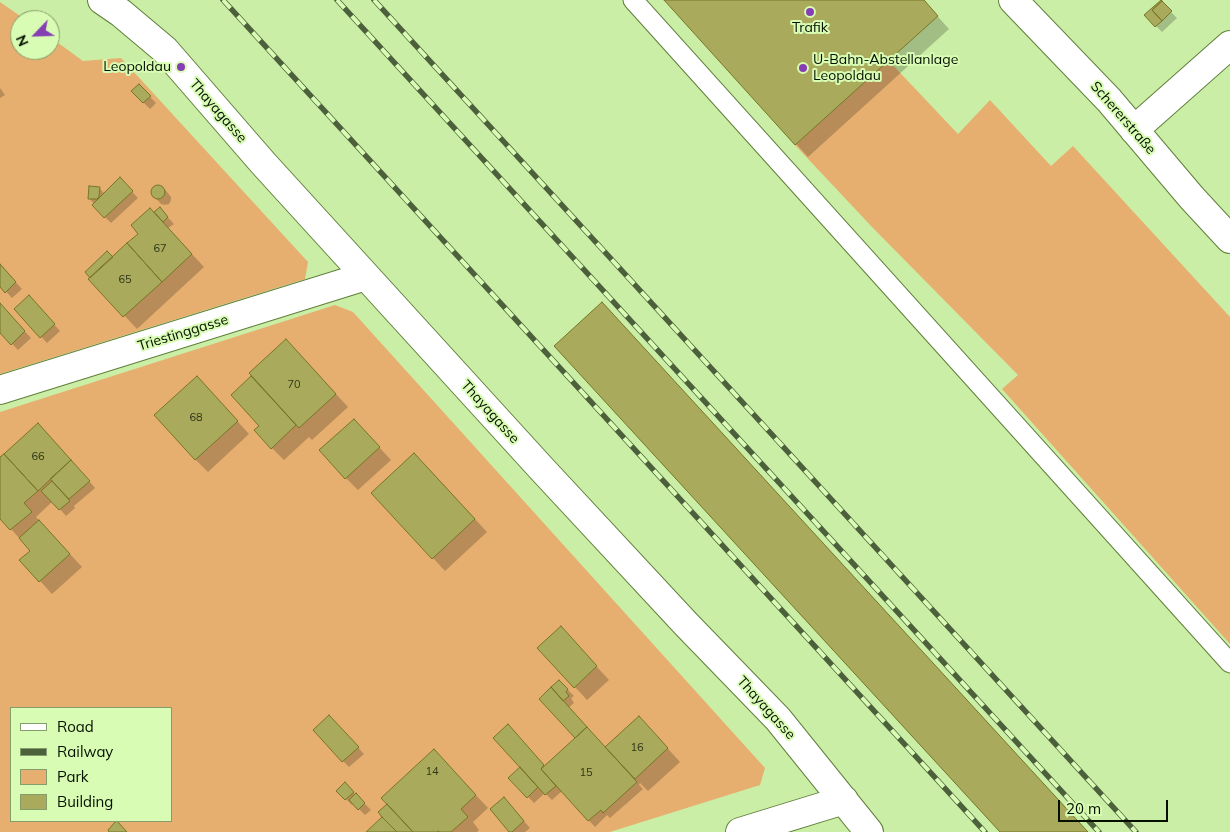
<!DOCTYPE html>
<html>
<head>
<meta charset="utf-8">
<style>
  body { margin:0 }
  #map { position:relative; width:1230px; height:832px; overflow:hidden; background:#cbeea6; font-family:Mulish,sans-serif }
  canvas { display:block }
  .legend { position:absolute; left:10px; top:707px; width:162px; height:115px; box-sizing:border-box; background:#d8fcb3; border:1px solid #849e6b; margin:0; padding:6px 9px; list-style:none; font-size:15px; color:#061000 }
  .legend li { display:flex; align-items:center; gap:10px; height:25px }
  .legend b { width:25px; border:1px solid #849e6b }
  .north { position:absolute; left:10px; top:10px; width:50px; height:50px; box-sizing:border-box; background:#d8fcb3; border:1px solid #849e6b; border-radius:50%; rotate:246deg; font-size:14px; font-weight:700; line-height:20px; text-align:center; color:#061000 }
  .north::after { content:''; display:block; margin:auto; width:18px; height:22px; background:#853fb3; clip-path:polygon(50% 0,100% 100%,50% 72%,0 100%) }
  .scale { position:absolute; left:1058px; top:800px; width:110px; height:22px; box-sizing:border-box; border:2px solid #061000; border-top:0; padding-left:6px; font-size:15px; line-height:18px; white-space:nowrap; color:#061000; -webkit-text-stroke:4px #d8fcb3; paint-order:stroke }
</style>
</head>
<body>
<div id="map">
<canvas width="1230" height="832"></canvas>
<ul class="legend">
<li><b style="height:6px;background:#fff"></b>Road</li>
<li><b style="height:6px;background:#4d603c"></b>Railway</li>
<li><b style="height:14px;background:#e6af6f"></b>Park</li>
<li><b style="height:14px;background:#a9aa5c"></b>Building</li>
</ul>
<div class="north">N</div>
<div class="scale">20 m</div>
</div>
<script>
const ctx = document.querySelector('canvas').getContext('2d');
ctx.lineJoin = 'round';
function fillPath(path, color) {
  ctx.fillStyle = color;
  ctx.fill(path, 'evenodd');
}
function toPath(rows) {
  const path = new Path2D();
  for (const r of rows) {
    if (r.length === 3) {
      path.moveTo(r[0] + r[2], r[1]);
      path.arc(r[0], r[1], r[2], 0, 2 * Math.PI);
      continue;
    }
    path.moveTo(r[0], r[1]);
    for (let i = 2; i < r.length; i += 2) path.lineTo(r[i], r[i + 1]);
  }
  return path;
}
function strokePath(path, color, width, dash) {
  ctx.strokeStyle = color;
  ctx.lineWidth = width;
  ctx.lineCap = dash ? 'butt' : 'round';
  ctx.setLineDash(dash || []);
  ctx.stroke(path);
}
function write(font, color, halo, rows, align = 'center') {
  ctx.font = font + ' Mulish,sans-serif';
  ctx.lineWidth = 4;
  ctx.setLineDash([]);
  ctx.textBaseline = 'middle';
  ctx.strokeStyle = halo;
  ctx.fillStyle = color;
  for (const [text, x, y, turn = 0] of rows) {
    ctx.save();
    ctx.translate(x, y);
    ctx.rotate((+turn || 0) * Math.PI / 180);
    ctx.textAlign = isNaN(turn) ? turn : align;
    if (halo) ctx.strokeText(text, 0, 0);
    ctx.fillText(text, 0, 0);
    ctx.restore();
  }
}
fillPath(toPath([
  [0,2,26,20,20,20,20,50,50,50,50,37,83,61,121,58,308,262,305,279,0,374],
  [888,60,958,134,990,100,1051,166,1073,146,1230,317,1230,644,1002,389,1018,375,872,227,795,145],
  [335,305,353,312,765,768,760,785,610,832,0,832,0,412],
  [11,708,171,708,171,821,11,821]
]), '#e6af6f');
fillPath(toPath([
  [666,0,923,0,949,29,808,157],
  [1161,2,1177,18,1162,32,1156,26],
  [139,86,156,103,150,109,133,92],
  [0,88,5,95,0,98],
  [126,185,138,198,111,223,93,205,94,204,89,198,99,188,105,194],
  [158,185,162,186,171,197,171,200,169,204,165,205,161,204,152,194,152,190,154,187],
  [160,209,174,224,168,228,204,267,137,329,90,279,140,234,155,214],
  [0,265,22,289,12,298,0,285],
  [35,303,60,331,47,343,16,309],
  [0,305,31,338,18,350,0,331],
  [299,354,348,407,312,440,309,437,284,460,272,448,260,426,232,395,253,376],
  [209,390,249,434,208,472,195,459],
  [366,433,391,460,358,490,346,478],
  [0,459,83,474,95,488,74,506,75,508,66,516,53,501,36,517,82,567,52,594,21,560,31,551,0,517],
  [427,467,487,532,445,571,433,558],
  [573,641,609,680,587,700,575,687],
  [559,681,574,696,571,698,574,703,568,708,605,748,651,730,680,762,648,791,640,783,639,785,643,789,610,818,607,815,595,827,562,791,552,800,545,793,534,803,510,778,522,767,514,732,545,767,576,738,541,699],
  [335,722,364,754,349,767,343,761],
  [446,763,488,808,473,822,479,830,477,832,367,832],
  [345,784,371,810,365,815,354,804,352,805,338,791],
  [510,805,530,828,525,832,511,832]
]), '#0003');
const building = toPath([
  [664,0,924,0,938,16,795,145,664,0],
  [1161,0,1162,1,1152,10,1162,21,1155,27,1144,15,1161,0],
  [1162,1,1172,11,1162,21,1152,10,1162,1],
  [139,84,151,96,143,103,131,91,139,84],
  [120,177,133,191,104,218,92,205,120,177],
  [158,192,7],
  [89,186,100,187,99,197,97,199,88,199,89,186],
  [160,207,168,217,163,222,154,212,160,207],
  [150,208,192,254,162,282,127,243,138,234,131,225,150,208],
  [127,243,162,282,123,317,88,279,127,243],
  [107,251,113,257,90,278,85,272,107,251],
  [0,264,16,282,5,293,0,287,0,264],
  [29,295,55,324,40,338,14,309,29,295],
  [602,302,1088,832,1000,832,554,346,602,302],
  [0,303,25,331,11,345,0,333,0,303],
  [286,339,336,394,299,428,249,373,286,339],
  [197,376,238,421,195,460,154,415,197,376],
  [251,376,296,425,271,449,254,430,259,426,231,395,251,376],
  [354,419,380,447,345,479,319,450,354,419],
  [38,423,71,460,38,491,4,454,38,423],
  [414,453,475,519,432,559,371,493,414,453],
  [4,454,38,491,24,503,32,512,10,530,0,519,0,457,4,454],
  [71,460,90,481,69,499,50,479,71,460],
  [52,481,70,501,59,510,41,491,52,481],
  [39,520,70,554,39,582,19,560,30,551,19,538,39,520],
  [561,626,597,666,574,688,537,648,561,626],
  [559,680,568,689,566,692,569,696,563,701,551,687,559,680],
  [551,687,587,727,575,738,539,699,551,687],
  [329,715,359,747,342,762,313,730,329,715],
  [639,716,668,748,635,779,605,747,639,716],
  [508,724,544,765,541,769,556,786,545,795,493,738,508,724],
  [587,727,637,782,603,813,601,810,588,821,541,769,587,727],
  [434,749,476,795,461,809,468,817,451,832,440,832,438,831,437,832,413,832,381,798,434,749],
  [520,767,538,787,527,798,508,778,520,767],
  [345,782,354,792,345,800,336,791,345,782],
  [356,793,365,803,358,810,349,800,356,793],
  [504,797,524,821,512,832,509,832,490,809,504,797],
  [387,804,402,820,413,832,397,832,382,817,378,812,387,804],
  [382,817,397,832,366,832,382,817],
  [116,821,117,821,127,832,109,832,108,830,116,821]
]);
fillPath(building, '#a9aa5c');
strokePath(building, '#767626', 1);
const lane = toPath([
  [633,0,1230,663]
]);
const street = toPath([
  [102,0,121,13,165,50,263,163,541,468,686,624,778,719,869,832],
  [1013,0,1109,100,1192,198,1230,239],
  [1134,130,1230,45],
  [0,390,366,276],
  [740,832,844,800]
]);
strokePath(lane, '#607f3b', 21);
strokePath(street, '#607f3b', 30);
strokePath(lane, '#fff', 19);
strokePath(street, '#fff', 28);
const rail = toPath([
  [223,0,985,832],
  [337,0,1099,832],
  [374,0,1136,832]
]);
strokePath(rail, '#4d603c', 5.5);
strokePath(rail, '#d8fcb3', 4, [11]);
for (const [x, y, r, color] of [
  [810,12,5,"#853fb3"],
  [181,67,5,"#853fb3"],
  [803,68,5,"#853fb3"]
]) {
  const dot = new Path2D();
  dot.arc(x, y, r, 0, 2 * Math.PI);
  ctx.fillStyle = color;
  ctx.fill(dot);
  strokePath(dot, '#d8fcb3', 2);
}
write('11px', '#2f3617', null, [
  ["67",160,249],
  ["65",125,280],
  ["70",294,385],
  ["68",196,418],
  ["66",38,457],
  ["16",637,748],
  ["14",432,772],
  ["15",586,773]
]);
write('14px', '#061000', '#d8fcb3', [
  ["Trafik",810,28],
  ["U-Bahn-Abstellanlage",813,60,"left"],
  ["Leopoldau",813,76,"left"],
  ["Leopoldau",171,67,"right"]
]);
write('14px', '#061000', '#d8fcb3', [
  ["Thayagasse",218,111,49],
  ["Schererstraße",1123,118,49],
  ["Triestinggasse",183,333,-17],
  ["Thayagasse",490,412,48],
  ["Thayagasse",766,708,48]
]);
</script>
</body>
</html>
